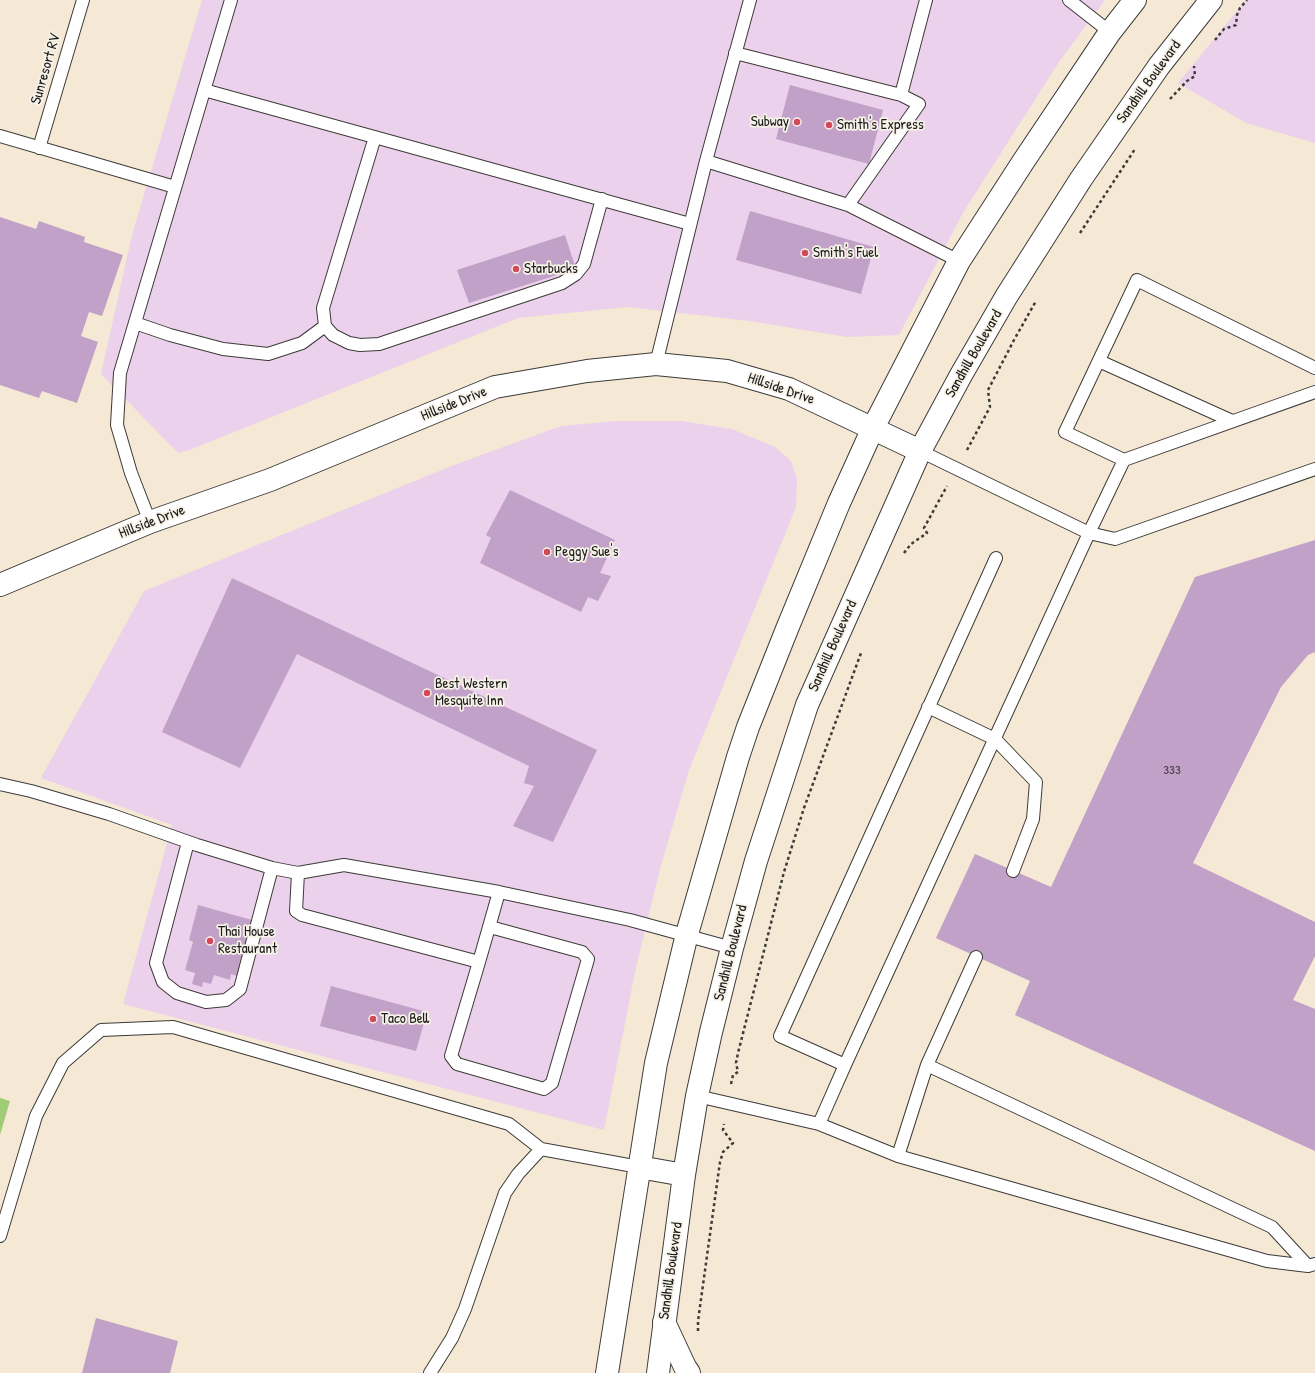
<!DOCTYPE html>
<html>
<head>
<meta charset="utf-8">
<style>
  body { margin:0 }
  canvas { display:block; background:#f5e8d4 }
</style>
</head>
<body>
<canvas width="1315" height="1373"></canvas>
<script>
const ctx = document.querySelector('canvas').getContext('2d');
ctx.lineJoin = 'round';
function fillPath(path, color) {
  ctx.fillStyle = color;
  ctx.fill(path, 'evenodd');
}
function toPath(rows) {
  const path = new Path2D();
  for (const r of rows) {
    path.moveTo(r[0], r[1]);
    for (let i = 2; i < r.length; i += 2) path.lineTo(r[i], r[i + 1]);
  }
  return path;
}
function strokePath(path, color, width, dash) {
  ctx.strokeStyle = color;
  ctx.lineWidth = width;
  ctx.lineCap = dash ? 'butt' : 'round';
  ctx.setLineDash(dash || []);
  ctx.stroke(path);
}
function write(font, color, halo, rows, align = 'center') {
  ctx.font = font + ' "Patrick Hand",sans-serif';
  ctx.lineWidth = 3.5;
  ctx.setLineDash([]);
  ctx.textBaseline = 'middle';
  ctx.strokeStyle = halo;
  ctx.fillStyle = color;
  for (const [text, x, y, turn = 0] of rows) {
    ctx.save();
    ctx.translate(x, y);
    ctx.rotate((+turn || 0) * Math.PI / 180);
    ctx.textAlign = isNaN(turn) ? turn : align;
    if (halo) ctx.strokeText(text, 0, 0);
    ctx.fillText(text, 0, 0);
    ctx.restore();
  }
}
fillPath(toPath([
  [202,0,1105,0,1059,62,964,211,899,335,847,337,749,321,628,307,518,318,187,451,178,453,101,374,132,235],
  [1246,0,1315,0,1315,143,1246,123,1178,83],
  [618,421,681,421,732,429,775,447,791,461,797,479,796,507,689,770,660,869,635,972,604,1130,123,1004,172,825,41,778,144,591,454,465,561,426]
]), '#ebd1eb');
fillPath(toPath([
  [0,1098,10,1101,0,1135]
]), '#a0cb77');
fillPath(toPath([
  [790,85,883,110,869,164,776,139],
  [750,211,874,247,861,294,736,260],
  [0,217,36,229,39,221,85,237,84,242,123,255,102,316,89,312,81,336,98,342,77,403,42,391,39,398,0,385],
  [565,235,576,269,469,303,457,270],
  [510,490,615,540,600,573,611,576,598,601,588,597,581,612,480,563,491,538,486,535],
  [1315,540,1315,652,1308,655,1281,687,1193,863,1315,922,1315,956,1293,1000,1315,1009,1315,1151,1015,1015,1030,981,936,938,975,854,1051,887,1195,577],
  [232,578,597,750,553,842,513,826,534,786,524,783,529,766,297,654,240,768,162,732],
  [198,905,252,920,237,976,231,974,230,980,214,975,211,984,203,982,202,987,192,984,195,973,185,970,193,942,189,940],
  [331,986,427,1012,416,1051,320,1026],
  [96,1318,178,1341,170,1373,82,1373]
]), '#c1a1c7');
const service = toPath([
  [1069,0,1110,32],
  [735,53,901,95,919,104,848,205],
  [204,90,690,224],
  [901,95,926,0],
  [0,136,175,187],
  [375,137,323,308,325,326,333,335,349,343,360,345,379,344,562,283,576,274,584,264,602,199],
  [39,148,83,0],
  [706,161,848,205,959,261],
  [135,323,170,335,223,349,268,354,302,343,325,326],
  [1099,361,1232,421],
  [656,364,706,161,750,0],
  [1315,368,1137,280,1065,432,1124,460,1089,533,845,1065,819,1124,898,1156,1267,1261,1308,1266,1315,1264],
  [920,451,1089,533,1115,539,1315,469],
  [1124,460,1315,392],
  [150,522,131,473,117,425,120,373,231,0],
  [928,707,995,739,1036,782,1033,819,1013,871],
  [0,784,31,791,109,814,197,845,272,868,298,873,344,865,499,892,630,920,732,948],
  [188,842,156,963,163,982,177,993,206,1002,226,1000,240,989,272,868],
  [298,873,296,911,302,915,479,962,499,892],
  [479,962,451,1056,457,1064,544,1089,552,1083,588,959,582,952,490,927],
  [845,1065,780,1036,996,558],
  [927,1065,1272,1227,1308,1266],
  [697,1096,819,1124],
  [898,1156,927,1065,976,957],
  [0,1236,36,1116,63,1063,101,1030,173,1027,509,1124,541,1149,639,1167],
  [430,1373,452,1338,465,1309,505,1193,518,1174,541,1149]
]);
const secondary = toPath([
  [0,585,150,522,270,480,495,387,587,371,656,364,727,371,789,389,920,451]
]);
const primary = toPath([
  [639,1167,684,1175],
  [607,1373,656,1063,687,934,738,757,748,727,787,629,839,503,873,428,959,261,1023,162,1110,32,1135,0],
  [658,1373,684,1175,697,1096,711,1032,732,948,756,861,807,705,920,451,961,375,1006,297,1081,179,1159,66,1211,0]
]);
const motorway = toPath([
  [664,1322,685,1367,689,1373]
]);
strokePath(service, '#3d3b38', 14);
strokePath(secondary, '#3d3b38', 24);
strokePath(primary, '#3d3b38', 24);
strokePath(motorway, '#3d3b38', 24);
strokePath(toPath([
  [1215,40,1224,29,1236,25,1237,15,1240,8,1247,0],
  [1170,99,1187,81,1195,76,1194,66],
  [1080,233,1135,149],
  [967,450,990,407,988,390,1014,340,1036,301],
  [904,553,911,544,927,533,924,528,947,486],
  [731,1084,733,1075,738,1072,736,1063,738,1053,784,872,804,808,861,653],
  [698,1331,698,1321,720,1162,723,1152,733,1143,723,1130,724,1124]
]), '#3d3b38', 2.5, [3, 3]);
strokePath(service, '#fff', 12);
strokePath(secondary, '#fff', 22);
strokePath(primary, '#fff', 22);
strokePath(motorway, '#fff', 22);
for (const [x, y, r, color] of [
  [797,122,4,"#d1495b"],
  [829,125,4,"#d1495b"],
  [805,253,4,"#d1495b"],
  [516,269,4,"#d1495b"],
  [547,552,4,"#d1495b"],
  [427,693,4,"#d1495b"],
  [210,941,4,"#d1495b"],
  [373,1019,4,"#d1495b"]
]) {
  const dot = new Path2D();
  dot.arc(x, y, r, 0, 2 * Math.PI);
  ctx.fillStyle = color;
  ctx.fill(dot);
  strokePath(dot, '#f7f3e8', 1.5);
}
write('13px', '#453d47', null, [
  ["333",1172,771]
]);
write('15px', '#1c1c1c', '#f7f3e8', [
  ["Sunresort RV",46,69,-74],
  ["Sandhill Boulevard",1149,82,-54],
  ["Sandhill Boulevard",974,354,-60],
  ["Hillside Drive",781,389,19],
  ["Hillside Drive",454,404,-22],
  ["Hillside Drive",152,522,-21],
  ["Sandhill Boulevard",833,646,-66],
  ["Sandhill Boulevard",731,953,-76],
  ["Sandhill Boulevard",671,1271,-82]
]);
write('15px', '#1c1c1c', '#f7f3e8', [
  ["Subway",789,122,"right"],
  ["Smith's Express",837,125],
  ["Smith's Fuel",813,253],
  ["Starbucks",524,269],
  ["Peggy Sue's",555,552],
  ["Best Western",435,684],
  ["Mesquite Inn",435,701],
  ["Thai House",218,932],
  ["Restaurant",218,949],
  ["Taco Bell",381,1019]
], 'left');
</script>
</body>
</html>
